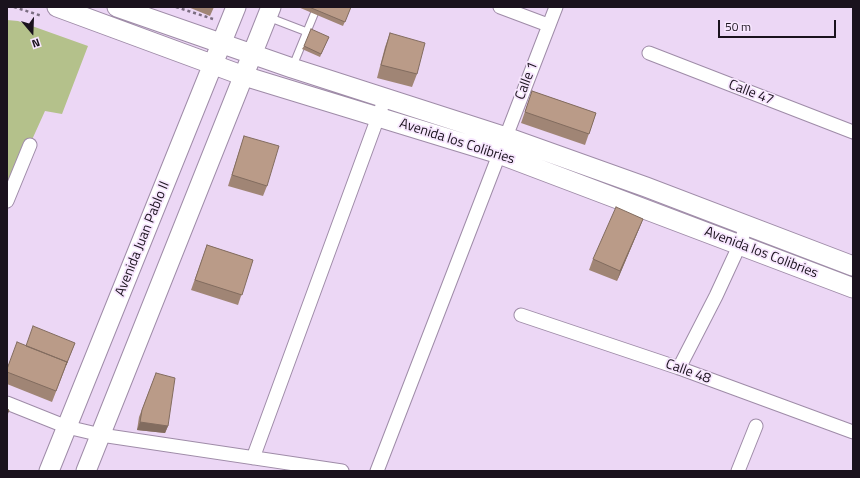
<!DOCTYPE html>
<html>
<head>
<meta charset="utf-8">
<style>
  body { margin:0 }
  #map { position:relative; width:860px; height:478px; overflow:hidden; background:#ecd7f5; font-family:"Titillium Web",sans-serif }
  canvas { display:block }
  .frame { position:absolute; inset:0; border:8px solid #1a121d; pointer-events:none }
  .north { position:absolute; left:12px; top:12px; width:40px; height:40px; -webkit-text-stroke:3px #f7e6fe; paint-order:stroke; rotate:161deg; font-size:11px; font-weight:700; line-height:16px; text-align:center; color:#1a121d }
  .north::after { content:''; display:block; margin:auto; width:14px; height:18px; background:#1a121d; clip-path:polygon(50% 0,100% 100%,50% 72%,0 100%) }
  .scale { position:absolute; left:718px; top:20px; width:118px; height:18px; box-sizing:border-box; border:2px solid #1a121d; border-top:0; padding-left:5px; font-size:12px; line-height:14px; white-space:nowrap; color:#1a121d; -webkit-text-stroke:3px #f7e6fe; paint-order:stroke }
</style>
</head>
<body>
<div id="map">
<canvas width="860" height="478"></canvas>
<div class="frame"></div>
<div class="north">N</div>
<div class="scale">50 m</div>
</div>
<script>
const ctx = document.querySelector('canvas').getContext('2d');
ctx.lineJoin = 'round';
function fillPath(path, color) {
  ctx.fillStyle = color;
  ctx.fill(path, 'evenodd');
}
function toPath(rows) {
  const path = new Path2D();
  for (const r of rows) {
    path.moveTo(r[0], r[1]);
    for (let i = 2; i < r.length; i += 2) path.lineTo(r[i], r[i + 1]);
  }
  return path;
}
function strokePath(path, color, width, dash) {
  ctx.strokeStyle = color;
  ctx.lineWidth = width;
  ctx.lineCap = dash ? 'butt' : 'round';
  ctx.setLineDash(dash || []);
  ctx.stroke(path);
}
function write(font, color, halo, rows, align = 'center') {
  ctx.font = font + ' "Titillium Web",sans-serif';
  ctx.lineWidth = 3.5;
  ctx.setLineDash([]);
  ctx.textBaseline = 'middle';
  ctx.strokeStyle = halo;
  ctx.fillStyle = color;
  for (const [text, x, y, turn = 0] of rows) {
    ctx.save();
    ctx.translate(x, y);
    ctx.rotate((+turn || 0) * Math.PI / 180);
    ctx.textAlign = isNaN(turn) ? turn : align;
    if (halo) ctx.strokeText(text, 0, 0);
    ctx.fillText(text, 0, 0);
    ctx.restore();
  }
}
fillPath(toPath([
  [7,20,18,21,88,46,62,114,45,111,7,195]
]), '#b4c18b');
const lane = toPath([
  [268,17,307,32],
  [292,68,317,7]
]);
const street = toPath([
  [500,7,548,25],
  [649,53,853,132],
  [7,201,30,145],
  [521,315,679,368,853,432],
  [679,368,716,296,740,244,746,226],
  [7,403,67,427,101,435,342,471],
  [253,458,385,98],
  [377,471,556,7],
  [738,471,756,426]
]);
const secondary = toPath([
  [57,7,244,76,499,154,853,288],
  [117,7,292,68,506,137,646,187,853,266],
  [49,471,236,7],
  [86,471,271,7]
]);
strokePath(lane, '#9f8ca8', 9);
strokePath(street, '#9f8ca8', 15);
strokePath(secondary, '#9f8ca8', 21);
strokePath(toPath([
  [14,7,42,16],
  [176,7,213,19]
]), '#7b6d81', 2.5, [3, 3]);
strokePath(lane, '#fff', 7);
strokePath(street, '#fff', 13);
strokePath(secondary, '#fff', 19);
fillPath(toPath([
  [188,7,214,7,210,16],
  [298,7,351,7,343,26],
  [390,33,417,74,412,87,377,78,385,47],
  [329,37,320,57,302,49,304,46],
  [532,91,596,113,585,145,521,123],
  [244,136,267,186,263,196,228,186],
  [643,219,639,229,617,281,589,270,593,259],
  [207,245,253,260,238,305,191,290],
  [75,343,52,402,7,384,7,369,26,346],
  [156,373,168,426,165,433,137,430,139,417]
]), '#a08575');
fillPath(toPath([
  [643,219,639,229,617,281,620,271],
  [140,422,168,426,165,433,137,430]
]), '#826c5f');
const building = toPath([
  [309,7,351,7,345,22,309,7],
  [311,29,329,37,321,54,304,46,311,29],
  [390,33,425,43,417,74,381,65,390,33],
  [532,91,596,113,589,134,525,112,532,91],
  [244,136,279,146,267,186,232,175,244,136],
  [616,207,643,219,620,271,593,259,616,207],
  [207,245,253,260,242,295,195,280,207,245],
  [33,326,75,343,66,365,67,362,26,346,33,326],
  [17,342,67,362,56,391,7,372,7,369,17,342],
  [156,373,175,378,168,426,140,422,142,410,156,373],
  [7,409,9,410,7,415,7,409]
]);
fillPath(building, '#ba9b88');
strokePath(building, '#826c5f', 1);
write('14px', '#1a121d', '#f7e6fe', [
  ["Calle 1",527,81,-69],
  ["Calle 47",751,93,21],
  ["Avenida los Colibries",457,142,18],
  ["Avenida Juan Pablo II",143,239,-68],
  ["Avenida los Colibries",761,253,21],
  ["Calle 48",688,372,20]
]);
</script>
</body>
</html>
